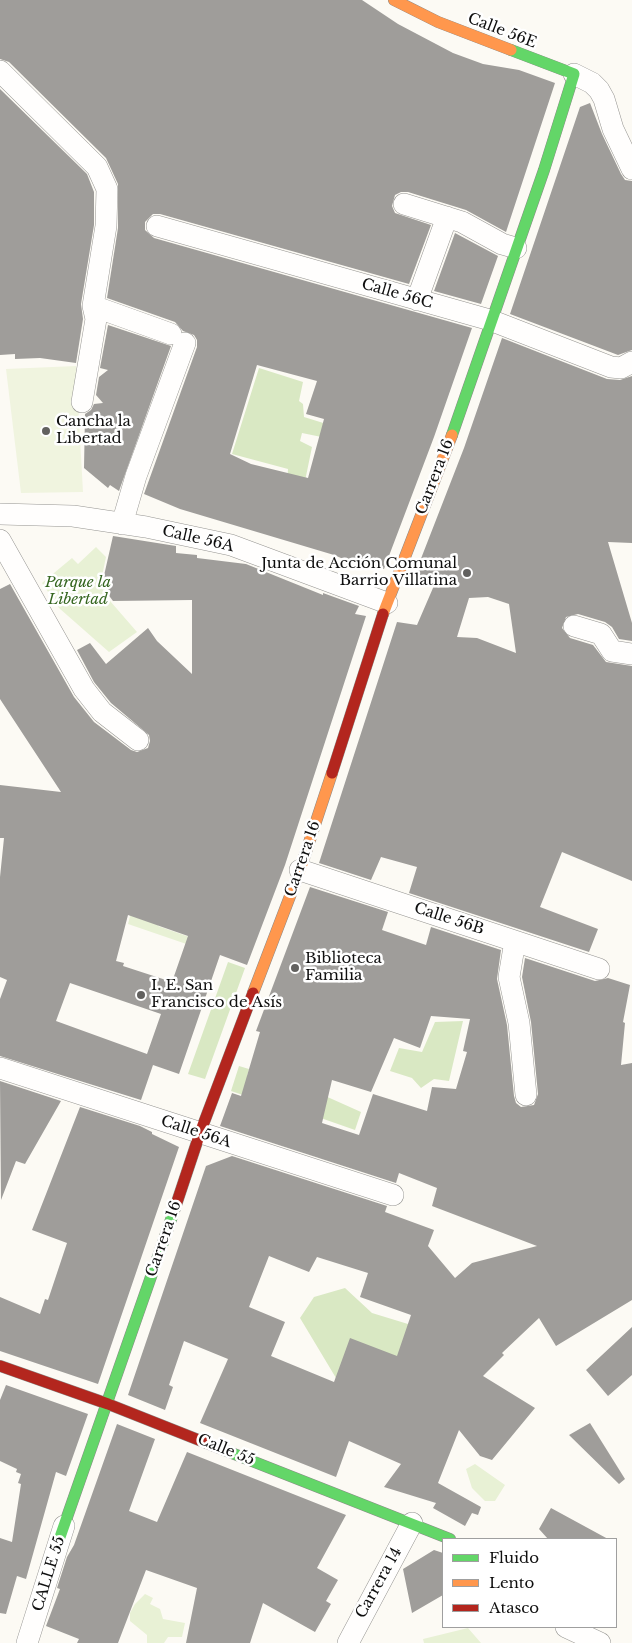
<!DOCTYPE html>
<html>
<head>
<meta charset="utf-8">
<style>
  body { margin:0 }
  #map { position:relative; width:632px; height:1643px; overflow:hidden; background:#fcfaf4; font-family:"Libre Baskerville",serif }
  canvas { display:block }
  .legend { position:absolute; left:442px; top:1538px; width:175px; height:90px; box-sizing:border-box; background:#fff; border:1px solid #9f9f9f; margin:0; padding:6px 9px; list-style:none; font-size:15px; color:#0f0f0f }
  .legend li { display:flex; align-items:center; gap:10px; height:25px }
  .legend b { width:25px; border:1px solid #9f9f9f }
</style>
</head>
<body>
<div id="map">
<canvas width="632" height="1643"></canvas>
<ul class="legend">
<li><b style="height:6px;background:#63d668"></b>Fluido</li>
<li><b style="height:6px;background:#ff974d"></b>Lento</li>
<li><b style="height:6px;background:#b3261e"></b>Atasco</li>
</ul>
</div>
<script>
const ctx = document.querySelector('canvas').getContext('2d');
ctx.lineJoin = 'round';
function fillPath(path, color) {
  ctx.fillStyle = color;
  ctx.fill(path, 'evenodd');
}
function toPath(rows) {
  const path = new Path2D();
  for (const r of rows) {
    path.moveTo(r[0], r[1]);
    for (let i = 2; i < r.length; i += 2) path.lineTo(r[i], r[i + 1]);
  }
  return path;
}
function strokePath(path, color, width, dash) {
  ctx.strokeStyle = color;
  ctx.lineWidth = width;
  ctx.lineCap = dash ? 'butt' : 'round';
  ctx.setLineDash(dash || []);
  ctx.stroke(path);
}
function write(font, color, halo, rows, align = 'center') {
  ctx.font = font + ' "Libre Baskerville",serif';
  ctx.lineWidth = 5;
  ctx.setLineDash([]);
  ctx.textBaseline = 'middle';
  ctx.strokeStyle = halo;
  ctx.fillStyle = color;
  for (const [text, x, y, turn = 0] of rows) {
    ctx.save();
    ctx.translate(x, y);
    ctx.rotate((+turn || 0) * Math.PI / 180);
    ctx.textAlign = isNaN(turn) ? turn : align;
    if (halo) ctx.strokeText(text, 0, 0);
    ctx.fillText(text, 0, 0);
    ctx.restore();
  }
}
fillPath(toPath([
  [96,547,106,557,101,581,105,584,104,594,137,632,109,652,59,608,42,583,72,558,78,564],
  [134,901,165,905,158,926,201,941,198,948,128,924],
  [475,1464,505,1485,495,1501,485,1501,472,1488,466,1469],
  [145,1594,153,1598,150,1604,160,1609,163,1619,185,1623,182,1637,168,1637,164,1643,147,1643,147,1635,130,1621,130,1613,135,1604],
  [468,1628,481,1643,424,1643,423,1639]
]), '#e8f1d5');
fillPath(toPath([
  [259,368,303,382,299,401,303,404,304,417,362,435,341,441,302,433,300,441,312,447,305,481,287,483,288,469,232,454],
  [228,962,245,968,205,1079,188,1074],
  [463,1021,449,1081,434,1079,421,1088,412,1078,390,1071,399,1048,422,1052,435,1022],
  [239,1066,249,1069,247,1076,290,1111,231,1091],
  [323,1095,361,1112,355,1130,315,1116],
  [345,1288,372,1313,408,1324,413,1348,345,1393,300,1318,314,1297]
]), '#d9e8c3');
fillPath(toPath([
  [76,366,83,492,21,493,6,369]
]), '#f0f4df');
fillPath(toPath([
  [0,0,362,0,398,24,453,53,483,64,519,70,555,83,506,232,466,210,408,192,401,192,395,195,392,206,395,213,431,225,409,284,160,214,153,214,145,222,145,230,154,238,472,328,434,437,384,569,355,566,355,564,334,555,180,509,144,494,197,347,197,340,194,335,183,331,175,322,107,298,118,228,118,184,106,158,9,62,0,59],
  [257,365,317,381,306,414,324,419,308,478,251,464,230,454],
  [0,89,87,174,94,192,94,225,81,304,83,319,76,363,40,358,15,359,15,354,0,355],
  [590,103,602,134,621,174,625,180,632,181,632,350,618,355,510,314,580,107],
  [455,233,498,256,481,304,434,291],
  [108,325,171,346,119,491,110,485,108,488,84,468,85,414,91,410,94,404,103,403,96,395,99,377,108,370,100,368],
  [502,338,607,379,620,380,632,376,632,543,608,542,632,623,632,641,619,639,612,627,605,622,578,614,566,617,562,628,570,638,593,645,606,662,632,666,632,881,562,852,540,907,598,929,589,952,409,893,417,867,381,857,371,880,319,863,397,622,417,625,436,581,415,574,464,448],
  [488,597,509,604,516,653,477,638,457,637,469,598],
  [113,536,176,546,176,553,197,555,197,558,246,564,323,595,323,593,359,606,355,614,366,616,285,865,247,965,220,955,179,1074,153,1065,141,1100,0,1056,0,999,7,980,0,977,0,877,4,838,0,838,0,785,61,792,0,699,0,589,10,584,74,697,94,722,131,750,137,752,148,748,150,741,149,735,111,703,94,682,77,650,90,643,106,664,148,628,157,641,192,674,192,600,113,601,107,593,110,582,103,580],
  [128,915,188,936,172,982,123,966,124,963,116,961],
  [70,983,161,1014,147,1054,56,1021],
  [310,887,388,912,382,930,426,945,431,927,501,950,497,979,507,1025,514,1096,516,1103,521,1107,534,1105,538,1094,531,1022,522,977,525,958,595,981,608,978,630,985,623,1022,625,1023,621,1065,632,1063,632,1300,556,1346,539,1318,502,1353,504,1355,483,1376,535,1408,492,1460,480,1456,459,1430,438,1483,481,1507,478,1515,472,1513,465,1526,433,1508,436,1503,384,1487,401,1464,349,1441,336,1477,200,1423,228,1359,184,1341,169,1385,173,1387,165,1410,128,1395,206,1166,232,1156,387,1206,385,1212,434,1230,428,1246,455,1278,472,1263,537,1246,432,1206,437,1188,399,1173,396,1183,220,1126,232,1093,241,1096,260,1032,256,1031],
  [431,1016,470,1019,463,1051,467,1052,456,1089,432,1087,427,1111,373,1094,359,1135,322,1123,332,1080,371,1092,394,1038,420,1048],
  [269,1256,309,1272,317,1257,368,1273,360,1297,411,1315,397,1356,350,1338,334,1382,271,1356,285,1322,249,1307],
  [0,1081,61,1101,25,1164,16,1161,1,1200],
  [80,1107,140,1126,152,1132,152,1134,179,1147,98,1384,0,1351,0,1297,40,1314,45,1299,48,1300,67,1243,32,1230],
  [632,1327,632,1375,608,1396,586,1370],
  [6,1385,88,1414,66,1476,56,1472,26,1579,17,1576,6,1614,0,1613,0,1538,12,1542,21,1484,18,1483,21,1474,16,1472,17,1469,0,1461,0,1400],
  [590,1423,625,1479,619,1484,569,1435],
  [117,1424,155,1439,129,1511,157,1522,187,1452,346,1515,317,1568,338,1580,326,1601,331,1604,315,1632,263,1603,250,1643,186,1643,197,1588,146,1570,118,1643,77,1643,79,1639,46,1626,60,1589,57,1588,67,1557,74,1545],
  [551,1508,608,1539,548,1539,539,1529],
  [434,1550,443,1553,443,1595,412,1613,403,1569]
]), '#9f9d9a');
const street = toPath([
  [0,71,97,167,107,189,106,226,93,306,96,319,82,402],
  [574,74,592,83,599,90,604,99,613,129,632,169],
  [404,204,462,222,502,244,516,248],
  [157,226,490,320,611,367,621,368,632,362],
  [417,300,447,217],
  [93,306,171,334],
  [0,514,73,516,146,527,231,545,387,603],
  [122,524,136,476,185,343],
  [0,540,84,689,102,712,138,740],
  [574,626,601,634,612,651,632,654],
  [300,870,599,969],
  [515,941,509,977,519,1023,526,1095],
  [0,1068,393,1195],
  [566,1627,600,1643],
  [27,1643,64,1526],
  [348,1643,412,1523]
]);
const fast = toPath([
  [452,435,544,170,574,74,511,50],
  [224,1450,450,1539],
  [59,1540,175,1208]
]);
const slow = toPath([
  [394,0,438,22,511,50],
  [383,614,452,435],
  [253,993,300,870,332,773]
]);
const jam = toPath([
  [332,773,383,614],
  [175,1208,200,1133,253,993],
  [0,1366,108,1404,224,1450]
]);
strokePath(street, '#969592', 22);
strokePath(fast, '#8c8b89', 12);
strokePath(slow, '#8c8b89', 12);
strokePath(jam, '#8c8b89', 12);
strokePath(street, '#fffefd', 21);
strokePath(fast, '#63d668', 11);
strokePath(slow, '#ff974d', 11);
strokePath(jam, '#b3261e', 11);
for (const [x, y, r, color] of [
  [46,431,5,"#62615f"],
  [467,573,5,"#62615f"],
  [295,968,5,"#62615f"],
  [141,995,5,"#62615f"]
]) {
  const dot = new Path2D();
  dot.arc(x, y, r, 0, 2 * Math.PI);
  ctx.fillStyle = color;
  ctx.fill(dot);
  strokePath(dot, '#fff', 2);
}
write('15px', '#0f0f0f', '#fff', [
  ["Calle 56E",502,31,21],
  ["Calle 56C",397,294,16],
  ["Carrera 16",435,477,-69],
  ["Calle 56A",198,539,13],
  ["Carrera 16",303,859,-71],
  ["Calle 56B",449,919,18],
  ["Calle 56A",196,1132,18],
  ["Carrera 16",164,1239,-71],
  ["Calle 55",226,1450,22],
  ["CALLE 55",49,1574,-73],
  ["Carrera 14",379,1583,-61]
]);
write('15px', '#0f0f0f', '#fff', [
  ["Cancha la",56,422],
  ["Libertad",56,439],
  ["Junta de Acción Comunal",457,564,"right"],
  ["Barrio Villatina",457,581,"right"],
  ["Biblioteca",305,959],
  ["Familia",305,976],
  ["I. E. San",151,986],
  ["Francisco de Asís",151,1003]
], 'left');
write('italic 15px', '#356620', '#fff', [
  ["Parque la",78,583],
  ["Libertad",78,600]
]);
</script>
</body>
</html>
